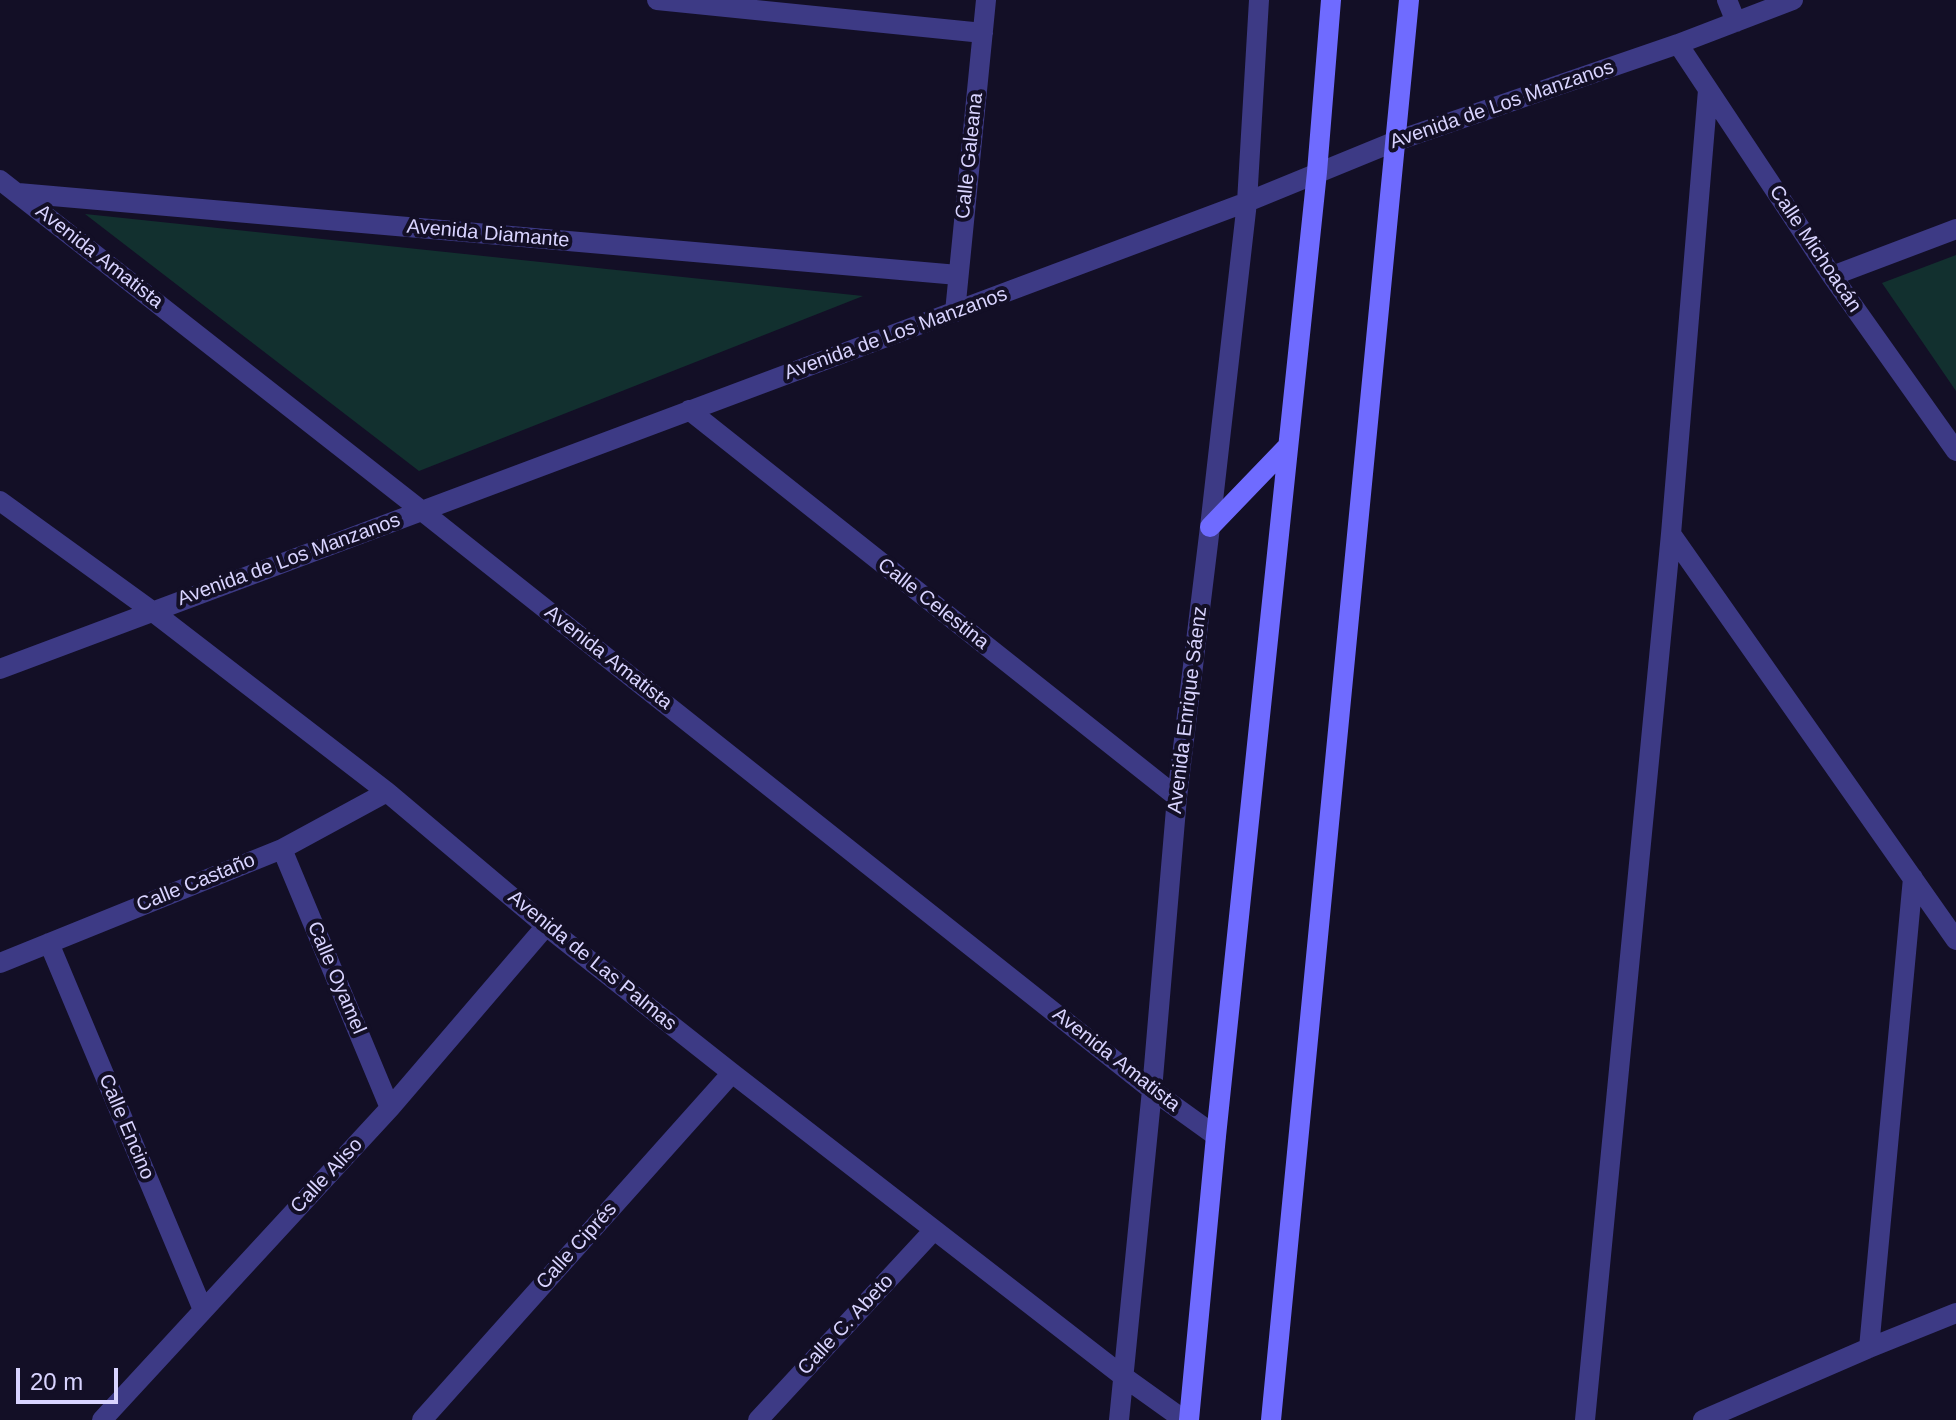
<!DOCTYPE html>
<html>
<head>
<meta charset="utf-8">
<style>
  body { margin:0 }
  #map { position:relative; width:1956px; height:1420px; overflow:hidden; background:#130f26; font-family:Helvetica,sans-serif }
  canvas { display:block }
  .scale { position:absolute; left:16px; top:1368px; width:102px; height:36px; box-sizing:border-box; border:4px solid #d9d4ff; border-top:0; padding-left:10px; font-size:24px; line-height:28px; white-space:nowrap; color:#d9d4ff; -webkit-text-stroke:6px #130f26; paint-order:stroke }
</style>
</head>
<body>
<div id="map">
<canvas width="1956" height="1420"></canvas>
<div class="scale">20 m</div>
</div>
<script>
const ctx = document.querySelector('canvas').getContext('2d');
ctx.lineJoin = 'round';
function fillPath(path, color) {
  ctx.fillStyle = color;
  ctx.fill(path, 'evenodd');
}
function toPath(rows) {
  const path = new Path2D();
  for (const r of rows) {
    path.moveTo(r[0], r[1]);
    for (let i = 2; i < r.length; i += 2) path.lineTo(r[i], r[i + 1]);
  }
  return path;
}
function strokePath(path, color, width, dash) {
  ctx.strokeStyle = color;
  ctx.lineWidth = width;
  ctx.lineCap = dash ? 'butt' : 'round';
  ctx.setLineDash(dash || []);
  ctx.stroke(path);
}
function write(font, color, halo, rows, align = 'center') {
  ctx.font = font + ' Helvetica,sans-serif';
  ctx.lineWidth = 8;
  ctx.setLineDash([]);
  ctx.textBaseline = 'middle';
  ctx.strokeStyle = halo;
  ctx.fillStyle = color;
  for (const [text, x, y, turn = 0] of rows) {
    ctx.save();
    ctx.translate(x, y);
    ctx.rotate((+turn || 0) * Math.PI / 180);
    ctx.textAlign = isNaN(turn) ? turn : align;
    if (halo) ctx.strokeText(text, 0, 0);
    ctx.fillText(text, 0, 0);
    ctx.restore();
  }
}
fillPath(toPath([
  [85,214,863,296,419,471],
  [1956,255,1956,391,1882,283]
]), '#12302f');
strokePath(toPath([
  [657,0,983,33],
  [1727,0,1736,22],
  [1678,44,1832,276,1956,451],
  [0,180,422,511,1152,1090,1216,1136],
  [18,193,958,275],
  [1832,276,1956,229],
  [955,312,986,0],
  [689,410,1177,797],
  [0,501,152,611,387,792,546,926,732,1073,1124,1377,1184,1420],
  [1671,534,1956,940],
  [0,669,1247,202,1396,141,1678,44,1793,0],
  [282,849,390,1108],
  [49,943,203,1310],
  [0,963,282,849,387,792],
  [1869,1348,1913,878],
  [102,1420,390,1108,546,926],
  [422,1420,732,1073],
  [758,1420,934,1230],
  [1119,1420,1152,1090,1177,797,1210,527,1247,202,1259,0],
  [1585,1420,1671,534,1708,90],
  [1703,1420,1869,1348,1956,1313]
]), '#3d3a85', 20);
strokePath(toPath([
  [1210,527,1288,446],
  [1189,1420,1216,1136,1317,172,1331,0],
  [1271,1420,1409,0]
]), '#6f6bff', 20);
write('20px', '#d9d4ff', '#130f26', [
  ["Avenida de Los Manzanos",1502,105,-19],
  ["Calle Galeana",970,156,-84],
  ["Avenida Diamante",488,234,5],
  ["Calle Michoacán",1815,249,56],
  ["Avenida Amatista",99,257,38],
  ["Avenida de Los Manzanos",896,334,-20],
  ["Avenida de Los Manzanos",289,560,-20],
  ["Calle Celestina",933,604,38],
  ["Avenida Amatista",608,658,38],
  ["Avenida Enrique Sáenz",1188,710,-83],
  ["Calle Castaño",196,883,-22],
  ["Avenida de Las Palmas",592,961,39],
  ["Calle Oyamel",336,978,67],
  ["Avenida Amatista",1116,1060,38],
  ["Calle Encino",126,1127,67],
  ["Calle Aliso",327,1176,-47],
  ["Calle Ciprés",577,1246,-48],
  ["Calle C. Abeto",846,1325,-47]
]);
</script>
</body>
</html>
